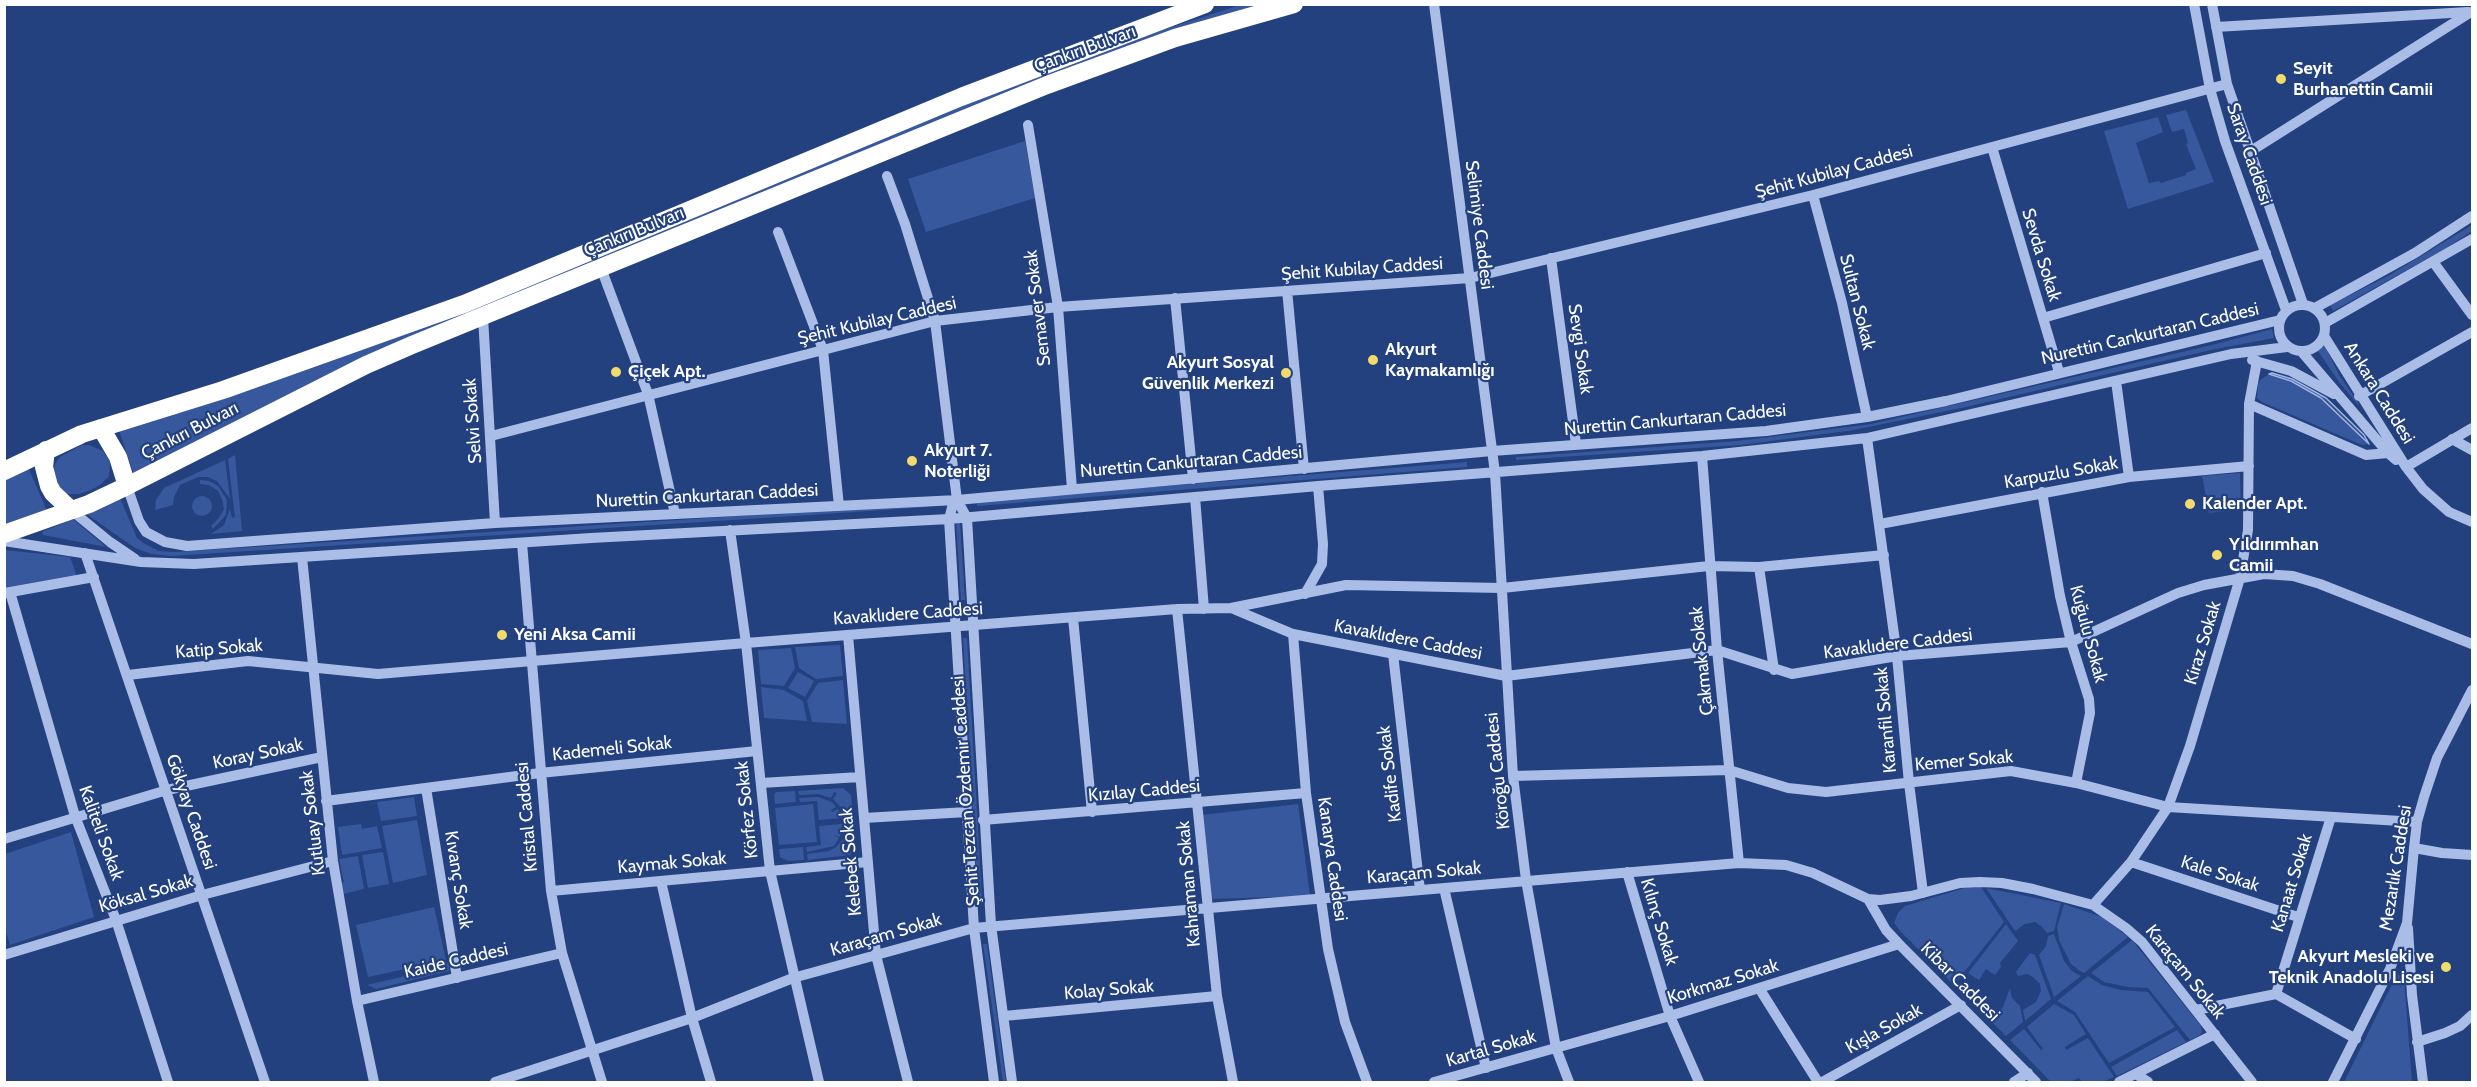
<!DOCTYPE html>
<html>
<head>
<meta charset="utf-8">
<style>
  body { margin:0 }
  #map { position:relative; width:2477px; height:1087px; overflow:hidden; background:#23407f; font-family:Cabin,sans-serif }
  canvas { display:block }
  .frame { position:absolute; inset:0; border:6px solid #fff; pointer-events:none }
</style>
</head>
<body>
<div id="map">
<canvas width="2477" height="1087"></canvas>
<div class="frame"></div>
</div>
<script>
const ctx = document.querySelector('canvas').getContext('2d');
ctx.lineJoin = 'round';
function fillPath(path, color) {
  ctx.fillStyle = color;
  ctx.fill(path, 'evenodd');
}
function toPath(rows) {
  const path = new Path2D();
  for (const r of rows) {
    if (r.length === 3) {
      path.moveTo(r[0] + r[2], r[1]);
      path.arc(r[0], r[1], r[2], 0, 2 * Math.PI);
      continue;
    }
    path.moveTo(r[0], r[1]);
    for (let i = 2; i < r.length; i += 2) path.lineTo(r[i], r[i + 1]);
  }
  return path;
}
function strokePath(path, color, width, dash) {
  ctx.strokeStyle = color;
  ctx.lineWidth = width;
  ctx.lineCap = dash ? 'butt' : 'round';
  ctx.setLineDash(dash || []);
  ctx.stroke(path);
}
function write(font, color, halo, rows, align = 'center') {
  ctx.font = font + ' Cabin,sans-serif';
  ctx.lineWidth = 4.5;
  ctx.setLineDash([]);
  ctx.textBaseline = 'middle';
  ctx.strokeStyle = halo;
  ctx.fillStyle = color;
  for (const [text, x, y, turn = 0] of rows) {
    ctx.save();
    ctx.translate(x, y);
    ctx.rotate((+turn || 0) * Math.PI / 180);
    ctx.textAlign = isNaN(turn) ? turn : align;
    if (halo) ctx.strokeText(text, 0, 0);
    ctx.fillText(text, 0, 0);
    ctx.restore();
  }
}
fillPath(toPath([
  [1240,5,1260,5,368,354,134,475,119,430,1119,44],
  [2186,110,2214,182,2128,209,2104,131,2158,117,2163,132,2136,143,2149,183,2159,181,2161,183,2186,175,2186,173,2196,169,2186,144,2188,143,2184,129,2172,132,2166,115],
  [1025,141,1035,198,926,232,908,179],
  [2472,225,2472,231,2445,249,2333,311,2330,305,2388,276],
  [2272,329,2274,338,2211,350,1966,407,1854,430,1741,445,1516,460,1516,457,1737,441,1871,424,2212,345],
  [2324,344,2339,375,2359,404,2358,405,2339,382,2316,348],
  [2269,374,2291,381,2321,398,2369,444,2362,445,2262,402,2257,398,2258,385,2260,380],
  [82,445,89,445,103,451,110,462,109,476,100,485,91,490,79,494,66,494,61,491,53,474,55,464,60,457],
  [235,455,242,531,211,534,224,525,230,509,232,518,235,517,228,459],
  [225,460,230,499,217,481,208,477,198,477,180,485,174,497,173,505,155,510,156,500,164,488],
  [1467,462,1467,467,977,506,977,501],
  [28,467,47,511,5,524,5,479],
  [2240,473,2241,509,2209,513,2202,476],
  [200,480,209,481,218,486,227,500,226,515,213,529,211,526,219,518,224,509,222,499,218,491,209,485,200,484],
  [202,506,10],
  [120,498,137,538,145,544,159,551,174,552,928,504,928,507,810,515,171,556,151,554,135,548,85,513],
  [73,519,106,547,43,535,42,532],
  [956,522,960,522,965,600,961,600],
  [5,550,70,557,77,577,5,589],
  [963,638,967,638,982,901,978,901],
  [840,645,843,676,816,679,799,668,795,647],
  [791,648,795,668,784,686,761,684,758,650],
  [798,672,814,681,805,697,788,688],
  [843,680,847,724,812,722,807,701,818,683],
  [761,687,784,690,803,701,807,721,764,718],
  [843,788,851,795,853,817,845,818,841,807,833,799,837,793,834,792,831,798,818,794,799,795,798,791],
  [795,791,796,802,775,804,774,795,776,792],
  [414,797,417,816,381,821,377,802],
  [818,797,832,802,836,807,831,810,832,812,838,809,842,818,819,820,817,801,800,802,799,798],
  [813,804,817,842,779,845,775,808],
  [1298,804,1310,896,1209,899,1201,815],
  [417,820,427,875,393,883,382,826],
  [361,824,362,829,377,826,382,848,342,855,338,827],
  [842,824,840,837,834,835,839,838,834,846,807,852,806,847,821,845,819,826],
  [846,824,853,824,855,847,850,855,808,860,807,854,829,851,836,847,843,839,848,841,848,839,844,836],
  [71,832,94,917,10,945,5,929,5,854],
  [803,847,804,860,788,861,780,857,779,849],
  [383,852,389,884,368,888,362,855],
  [358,856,364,889,343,894,340,883,344,882,339,859],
  [1971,886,1981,887,2004,922,1954,985,1901,932,1894,923,1898,913,1905,906],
  [1986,888,2061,903,2054,931,2047,933,2042,927,2035,922,2025,924,2015,931],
  [2064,904,2102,917,2128,937,2084,973,2080,971,2071,964,2059,940,2057,927],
  [434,907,446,960,368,977,356,925],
  [2006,924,2018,941,2000,963,2001,967,1995,975,1986,969,1979,980,1968,973],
  [2054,934,2064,961,2072,971,2081,976,2054,997,2039,955,2046,946,2048,936],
  [2132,940,2201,1026,2202,1032,2200,1035,2190,1040,2148,988,2128,987,2104,982,2091,973],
  [983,944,987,944,1006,1082,1003,1082],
  [2030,953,2035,955,2051,999,2025,1021,2023,1010,2036,1002,2041,991,2040,984,2033,977,2027,974,2018,976,2016,972],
  [449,962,449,971,376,989,367,985,444,967,444,963],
  [2397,974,2404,977,2412,1082,2344,1082],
  [2088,976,2102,985,2121,990,2148,992,2175,1027,2109,1063,2075,1012,2057,1001],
  [2010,988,2012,998,2020,1006,2023,1022,2006,1036,1991,1021,2003,1007],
  [2054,1004,2074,1015,2086,1034,2065,1047,2066,1050,2088,1038,2114,1077,2103,1082,2082,1082,2079,1078,2070,1082,2051,1082,2010,1040,2024,1029,2041,1050,2043,1049,2027,1027],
  [2177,1030,2186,1042,2117,1076,2111,1067]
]), '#37589d');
const water = toPath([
  [2272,373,2292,379,2326,398,2364,435,2369,444,2321,398,2291,381,2269,374,2272,373]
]);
fillPath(water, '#3d5381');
strokePath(water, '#9db6e7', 1.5);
strokePath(toPath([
  [1434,4,1495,473,1513,776,1526,880,1556,1048,1569,1082],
  [2194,4,2210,89,2225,141,2286,310],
  [2212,4,2227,84,2303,304],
  [2216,27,2468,12],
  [1028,125,1058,307,1072,489],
  [1992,147,2059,372],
  [2251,151,2471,12],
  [887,176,905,224,935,321,957,500,967,518,991,925,1012,1082],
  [1813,195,1842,303,1867,417],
  [778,232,823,350,839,506],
  [1551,258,1576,444],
  [2434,263,2472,315],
  [601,268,648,394,675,514],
  [1287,290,1304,469],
  [1175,298,1193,479],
  [2302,328,23],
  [2315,308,2415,253,2472,216],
  [483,317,495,523],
  [2043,318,2266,253],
  [2325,323,2472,239],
  [2324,336,2406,467,2423,489,2449,512,2472,522],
  [2301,351,2388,453,2396,460],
  [2252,360,2291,371,2334,394],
  [2116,381,2129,477],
  [2359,396,2472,332],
  [2249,404,2366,455,2388,453],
  [491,436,935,321,1058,307,1470,278,1813,195,2227,84],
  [1867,438,1897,656,1909,783,1923,893],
  [2452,439,2472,450],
  [1702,456,1717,650,1739,863],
  [2406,467,2472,428],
  [127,486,139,521,146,532,165,542,187,546,495,523,957,500,1492,451,1766,431,1867,417,1946,401,2280,320],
  [2042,492,2060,596,2071,642,2089,699,2090,713,2076,783],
  [1195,497,1204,609],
  [954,500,949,519,974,928,994,1082],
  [71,510,110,542,135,559],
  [1880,524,2129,477,2249,466],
  [730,530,746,643,770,871,819,1082],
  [4,541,141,562,194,564,591,538,949,519,1318,486,1702,456,1867,438,2231,354,2287,347],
  [522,543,551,891,562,953,602,1082],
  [85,553,265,1082],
  [302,557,333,861,357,1001,374,1082],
  [1759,567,1774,670],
  [10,592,75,816,116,920,168,1082],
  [5,593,94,577],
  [1305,594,1322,564,1323,544,1318,486],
  [1231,608,1346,585,1502,588,1709,566,1759,567,1884,555],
  [1177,609,1217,996,1233,1082],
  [1073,618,1092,812],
  [1293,634,1306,793,1328,949,1345,1022,1367,1082],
  [848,635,876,955,908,1082],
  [1393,654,1420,890],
  [128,675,248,661,378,674,746,643,1177,609,1231,608,1293,634,1506,676,1717,650,1792,674,1897,656,2071,642,2178,593,2204,585,2264,574,2293,576,2320,584,2472,644],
  [1513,776,1729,770,1788,788,1826,792,2011,771,2076,783,2168,807,2417,822],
  [761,783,860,777],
  [426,788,457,978],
  [326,801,540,773,757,751],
  [864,818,967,812],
  [983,820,1306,793],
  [4,839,167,790,322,757],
  [2414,848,2442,853,2472,855],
  [2131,862,2298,917],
  [1627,872,1670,1016,1699,1082],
  [661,881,692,1018,711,1082],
  [1444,888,1486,1068],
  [551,891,868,862],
  [1868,899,1886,930,1899,944,2036,1082],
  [2093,905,2131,862,2168,807,2190,746,2240,578,2248,530,2249,404,2257,361],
  [2408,928,2412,995,2423,1082],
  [4,955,202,895,333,861],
  [1759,988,1818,1082],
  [2276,994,2331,817],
  [357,1001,562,953],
  [2196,1010,2276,994,2356,1039],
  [1004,1016,1217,996],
  [2417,1042,2445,1033,2460,1026,2472,1015],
  [2136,1074,2148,1082],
  [495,1082,692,1018,793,978,974,928,1739,863,1786,865,1813,873,1868,899,1880,900,1911,896,1960,883,1980,882,2002,883,2033,889,2093,905,2126,928,2142,942,2252,1082],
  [1434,1082,1670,1016,1899,944],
  [1822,1082,1961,1005],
  [2014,1082,2028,1073],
  [2119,1082,2215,1034],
  [2333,1082,2390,969,2407,923,2414,848,2417,822,2424,797,2437,758,2472,690]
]), '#a9bde7', 10);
strokePath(toPath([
  [101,428,118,457,127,486],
  [46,450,44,467,49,486,53,493,71,510],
  [4,471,82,434,223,390,464,304,961,97,1205,4],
  [4,534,89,504,127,486,366,365,412,345,1047,85,1175,38,1294,4]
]), '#fff', 18);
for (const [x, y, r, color] of [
  [2281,79,6,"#f2db6c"],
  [1373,360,6,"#f2db6c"],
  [616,372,6,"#f2db6c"],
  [1286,373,6,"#f2db6c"],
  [912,461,6,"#f2db6c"],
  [2190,504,6,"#f2db6c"],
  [2217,555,6,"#f2db6c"],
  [502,635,6,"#f2db6c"],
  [2446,967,6,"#f2db6c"]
]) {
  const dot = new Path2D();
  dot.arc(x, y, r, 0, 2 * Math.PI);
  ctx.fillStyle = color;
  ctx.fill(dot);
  strokePath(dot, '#23407f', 2);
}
write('18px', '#fff', '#23407f', [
  ["Çankırı Bulvarı",1085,49,-20],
  ["Saray Caddesi",2249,154,71],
  ["Şehit Kubilay Caddesi",1834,172,-15],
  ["Selimiye Caddesi",1479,225,83],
  ["Çankırı Bulvarı",634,232,-22],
  ["Sevda Sokak",2041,255,73],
  ["Şehit Kubilay Caddesi",1362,269,-4],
  ["Sultan Sokak",1857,302,76],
  ["Semaver Sokak",1038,308,-97],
  ["Şehit Kubilay Caddesi",877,321,-13],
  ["Nurettin Cankurtaran Caddesi",2150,334,-13],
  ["Sevgi Sokak",1580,349,82],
  ["Ankara Caddesi",2379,393,58],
  ["Nurettin Cankurtaran Caddesi",1675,420,-5],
  ["Selvi Sokak",473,421,-94],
  ["Çankırı Bulvarı",190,431,-27],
  ["Nurettin Cankurtaran Caddesi",1191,462,-5],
  ["Karpuzlu Sokak",2061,473,-10],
  ["Nurettin Cankurtaran Caddesi",707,496,-3],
  ["Kavaklıdere Caddesi",908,614,-4],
  ["Kuğulu Sokak",2088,634,75],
  ["Kavaklıdere Caddesi",1408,640,11],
  ["Kiraz Sokak",2203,643,-73],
  ["Kavaklıdere Caddesi",1898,644,-7],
  ["Katip Sokak",219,649,-5],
  ["Çakmak Sokak",1702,661,-96],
  ["Karanfil Sokak",1886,720,-95],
  ["Kademeli Sokak",612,749,-6],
  ["Koray Sokak",258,754,-12],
  ["Kemer Sokak",1964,761,-5],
  ["Köroğu Caddesi",1498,771,-96],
  ["Kadife Sokak",1390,774,-97],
  ["Şehit Tezcan Özdemir Caddesi",966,791,-94],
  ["Kızılay Caddesi",1144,791,-5],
  ["Körfez Sokak",747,810,-96],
  ["Gökyay Caddesi",191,812,71],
  ["Kristal Caddesi",527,817,-95],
  ["Kutluay Sokak",313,823,-97],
  ["Kaliteli Sokak",101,833,70],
  ["Kanarya Caddesi",1332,859,82],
  ["Kelebek Sokak",851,862,-95],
  ["Kaymak Sokak",672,863,-5],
  ["Mezarlık Caddesi",2396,868,-81],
  ["Karaçam Sokak",1424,873,-5],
  ["Kale Sokak",2220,874,18],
  ["Kıvanç Sokak",458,880,81],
  ["Kanaat Sokak",2292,883,-73],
  ["Kahraman Sokak",1189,884,-95],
  ["Köksal Sokak",146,894,-16],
  ["Kılınç Sokak",1659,922,73],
  ["Karaçam Sokak",886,935,-16],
  ["Kaide Caddesi",456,961,-13],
  ["Karaçam Sokak",2185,972,51],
  ["Korkmaz Sokak",1723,982,-17],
  ["Kibar Caddesi",1960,982,45],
  ["Kolay Sokak",1109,990,-5],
  ["Kışla Sokak",1884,1029,-29],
  ["Kartal Sokak",1491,1049,-16]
]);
write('bold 18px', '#fff', '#23407f', [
  ["Seyit",2293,69],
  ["Burhanettin Camii",2293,90],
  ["Akyurt",1385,350],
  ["Kaymakamlığı",1385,371],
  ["Akyurt Sosyal",1274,363,"right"],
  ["Güvenlik Merkezi",1274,384,"right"],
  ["Çiçek Apt.",628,372],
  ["Akyurt 7.",924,451],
  ["Noterliği",924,472],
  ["Kalender Apt.",2202,504],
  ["Yıldırımhan",2229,545],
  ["Camii",2229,566],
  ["Yeni Aksa Camii",514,635],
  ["Akyurt Mesleki ve",2434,957,"right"],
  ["Teknik Anadolu Lisesi",2434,978,"right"]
], 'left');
</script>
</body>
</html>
